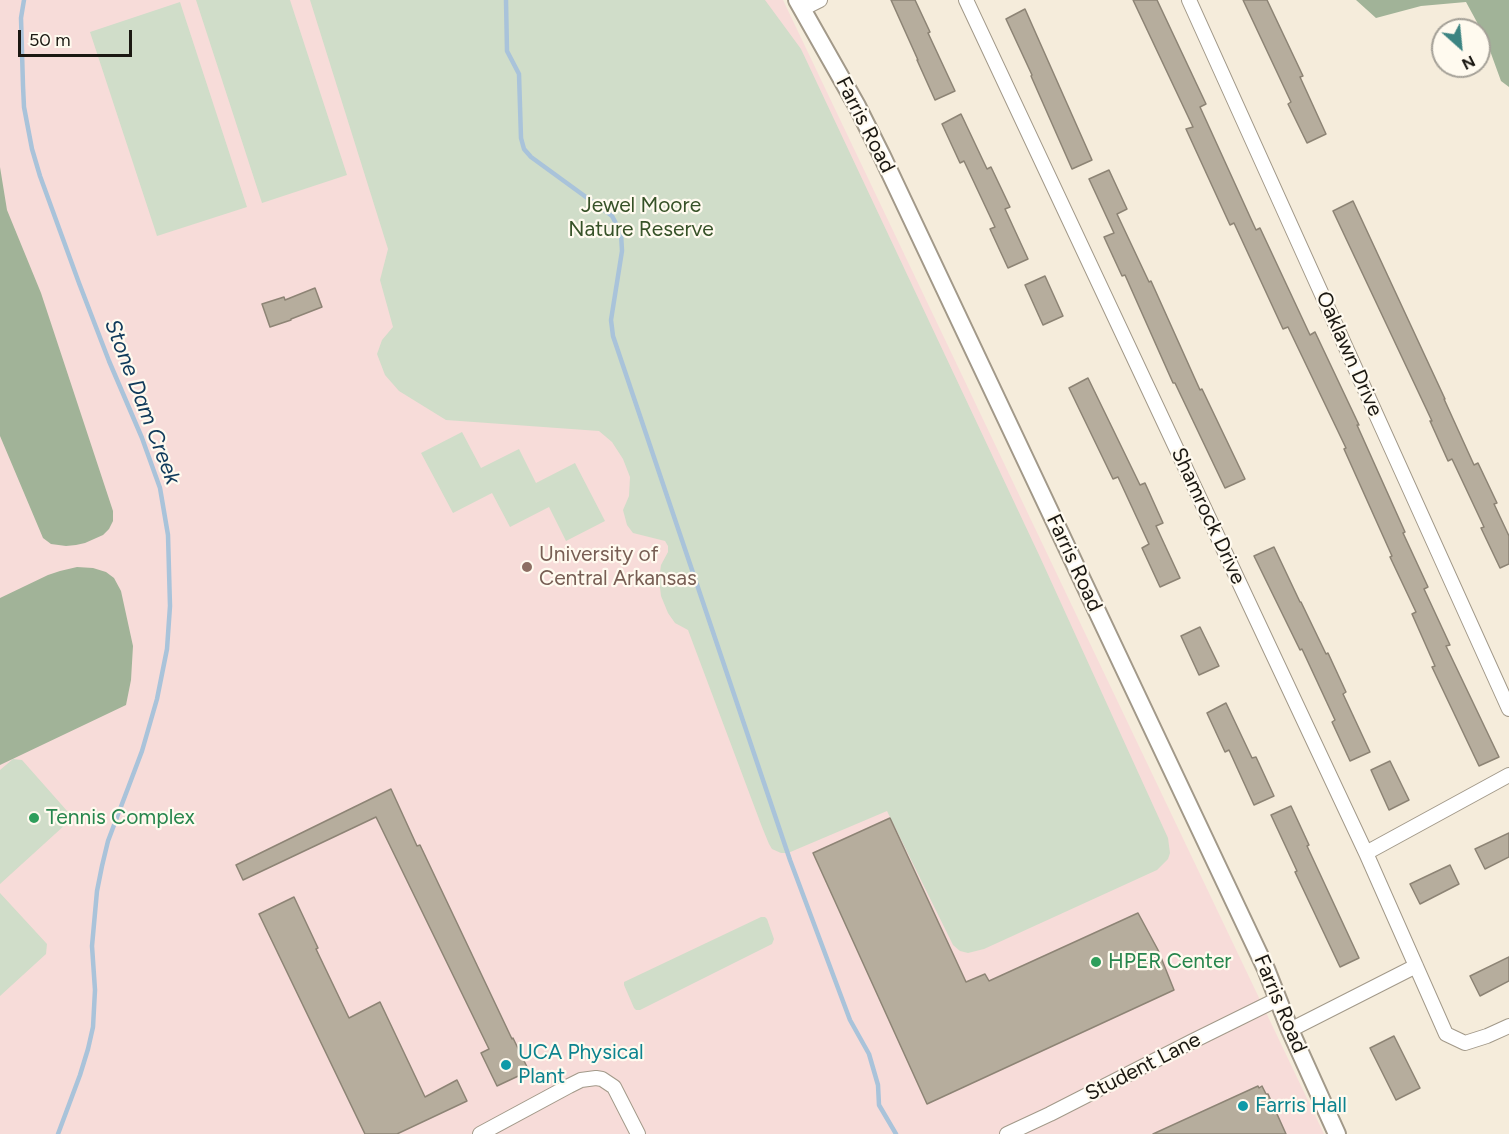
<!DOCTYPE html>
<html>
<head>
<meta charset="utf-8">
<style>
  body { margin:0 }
  #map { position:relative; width:1509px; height:1134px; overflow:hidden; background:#f5ecdb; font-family:Figtree,sans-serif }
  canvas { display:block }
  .north { position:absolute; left:1431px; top:18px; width:60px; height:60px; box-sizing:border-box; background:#fffaef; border:2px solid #a4a097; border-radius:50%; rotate:153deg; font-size:16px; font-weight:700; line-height:24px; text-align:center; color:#1b1812 }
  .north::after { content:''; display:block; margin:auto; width:21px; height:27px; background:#3c8482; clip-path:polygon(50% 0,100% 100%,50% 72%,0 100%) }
  .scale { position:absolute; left:18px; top:30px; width:114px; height:27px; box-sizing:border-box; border:3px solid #1b1812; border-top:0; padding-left:8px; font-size:18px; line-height:21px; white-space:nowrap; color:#1b1812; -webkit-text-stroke:4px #fffaef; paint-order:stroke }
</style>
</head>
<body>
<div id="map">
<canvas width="1509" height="1134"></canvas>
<div class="north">N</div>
<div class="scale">50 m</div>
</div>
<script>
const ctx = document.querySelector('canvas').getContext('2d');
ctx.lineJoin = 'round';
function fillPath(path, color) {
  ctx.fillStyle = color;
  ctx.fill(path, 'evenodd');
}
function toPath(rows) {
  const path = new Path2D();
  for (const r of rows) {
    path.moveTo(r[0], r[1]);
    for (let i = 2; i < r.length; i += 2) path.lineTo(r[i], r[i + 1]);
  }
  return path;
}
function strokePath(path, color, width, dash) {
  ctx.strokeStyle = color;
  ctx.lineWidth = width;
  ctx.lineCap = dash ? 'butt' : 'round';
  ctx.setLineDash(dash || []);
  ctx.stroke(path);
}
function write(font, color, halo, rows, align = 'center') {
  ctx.font = font + ' Figtree,sans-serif';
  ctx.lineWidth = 4.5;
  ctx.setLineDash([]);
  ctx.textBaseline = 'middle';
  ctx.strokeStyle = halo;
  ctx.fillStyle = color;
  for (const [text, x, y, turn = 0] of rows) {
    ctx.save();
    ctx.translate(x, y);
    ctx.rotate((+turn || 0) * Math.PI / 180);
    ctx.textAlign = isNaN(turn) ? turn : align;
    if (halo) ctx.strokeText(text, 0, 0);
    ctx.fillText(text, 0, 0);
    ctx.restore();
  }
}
fillPath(toPath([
  [0,0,783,0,1324,1134,0,1134]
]), '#f7dcd9');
fillPath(toPath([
  [196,0,290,0,347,175,262,203],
  [310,0,765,0,801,49,1040,557,1168,838,1170,853,1168,859,1157,870,984,949,968,953,960,951,953,945,887,811,788,853,781,853,772,849,769,844,762,827,688,630,675,623,668,613,661,596,659,579,661,565,668,552,668,546,665,541,633,533,627,525,623,510,629,496,630,477,623,459,612,442,599,431,446,420,399,391,385,375,377,354,382,340,393,327,380,280,388,249],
  [180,2,247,207,157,236,90,32],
  [462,432,481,468,519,449,536,483,575,463,605,521,566,541,549,507,510,527,492,493,453,513,421,453],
  [13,759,22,760,68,812,66,824,0,884,0,770],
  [0,893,47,944,46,954,0,996],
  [761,917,765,917,767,919,774,939,772,944,640,1010,636,1010,634,1008,624,985,624,982]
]), '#d0ddc9');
fillPath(toPath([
  [1356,0,1509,0,1509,87,1501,81,1485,37,1466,2,1421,6,1376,18],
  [0,167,7,210,41,293,113,511,113,521,109,529,103,535,85,543,76,545,66,546,51,544,43,538,0,436],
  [77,567,93,568,106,572,114,578,121,591,133,646,131,680,126,705,0,765,0,598,48,575,60,571]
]), '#a1b398');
strokePath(toPath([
  [24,0,21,18,23,86,24,107,32,149,40,176,79,283,109,361,142,438,160,488,168,535,170,606,167,649,157,699,142,751,108,841,102,866,97,891,92,946,95,990,93,1027,88,1049,80,1075,58,1134],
  [506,0,507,51,519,74,521,138,524,149,531,157,612,216,621,233,622,251,611,320,613,336,790,860,850,1020,869,1054,878,1085,879,1105,896,1134]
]), '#a9c3da', 4.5);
const building = toPath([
  [891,0,915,0,930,32,928,33,955,91,935,100,917,60,918,60,891,0],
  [1133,0,1157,0,1206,104,1200,107,1256,230,1260,228,1310,335,1315,332,1359,425,1357,425,1405,532,1403,533,1428,587,1424,589,1450,645,1446,646,1499,757,1479,766,1432,667,1435,666,1412,614,1416,612,1390,557,1392,556,1344,449,1346,448,1288,327,1283,329,1234,223,1230,225,1186,129,1193,127,1133,0],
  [1243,0,1267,0,1303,76,1300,77,1326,134,1307,143,1288,104,1291,102,1243,0],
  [1025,9,1092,160,1072,169,1031,76,1032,75,1006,19,1025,9],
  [961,114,987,169,991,167,1010,207,1005,209,1028,259,1008,268,990,229,995,227,964,161,960,163,942,124,961,114],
  [1109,170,1127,209,1117,214,1149,282,1151,281,1200,390,1202,389,1245,479,1225,488,1175,383,1173,383,1125,275,1122,276,1104,237,1114,233,1089,179,1109,170],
  [1353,201,1445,399,1444,399,1474,465,1478,463,1497,503,1494,504,1509,536,1509,564,1500,568,1481,528,1484,527,1452,459,1448,461,1430,421,1432,421,1333,211,1353,201],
  [1045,276,1063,316,1043,325,1025,285,1045,276],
  [315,288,322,307,291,319,291,320,270,327,262,304,284,297,285,300,315,288],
  [1088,378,1140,485,1145,483,1163,523,1156,526,1180,578,1160,587,1142,548,1149,544,1118,477,1113,479,1069,388,1088,378],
  [1274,547,1300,602,1301,602,1326,654,1328,653,1346,692,1343,694,1370,752,1350,761,1332,722,1335,720,1302,649,1300,650,1254,556,1274,547],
  [1200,627,1219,666,1199,675,1181,636,1200,627],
  [1226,703,1252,758,1256,757,1274,796,1254,805,1229,750,1225,752,1207,713,1226,703],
  [1390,761,1409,800,1389,810,1371,770,1390,761],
  [391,789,417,846,420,845,512,1039,513,1038,529,1071,497,1086,481,1053,489,1049,376,817,243,880,236,865,391,789],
  [1291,806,1309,845,1307,846,1359,958,1340,967,1295,872,1297,871,1271,815,1291,806],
  [890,818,966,982,985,974,989,981,1138,913,1158,950,1174,990,927,1104,813,853,890,818],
  [1509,833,1509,857,1485,869,1475,849,1509,833],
  [1450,865,1459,884,1420,904,1410,884,1450,865],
  [294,897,318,948,316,949,349,1018,380,1002,425,1097,457,1080,467,1101,397,1134,365,1134,259,914,294,897],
  [1509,957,1509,981,1480,996,1470,976,1509,957],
  [1394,1036,1420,1088,1396,1100,1370,1048,1394,1036],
  [1258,1086,1259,1088,1262,1086,1266,1094,1268,1094,1286,1134,1153,1134,1258,1086]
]);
fillPath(building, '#b6ad9d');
strokePath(building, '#8d8475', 1.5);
const minor = toPath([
  [966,0,1366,853,1446,1034,1465,1043,1487,1036,1509,1026],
  [1189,0,1509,709],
  [802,9,820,0],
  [1366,853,1509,775],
  [1290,1030,1416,966],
  [480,1134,569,1086,581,1080,596,1078,602,1079,614,1087,638,1134],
  [1007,1134,1050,1114,1193,1041,1278,999]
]);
const tertiary = toPath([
  [797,0,857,106,882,156,1266,969,1290,1030,1337,1134]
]);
strokePath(minor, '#a29989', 16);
strokePath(tertiary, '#a29989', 20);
strokePath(minor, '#fff', 14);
strokePath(tertiary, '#fff', 16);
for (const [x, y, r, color] of [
  [527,567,6,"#8d6e63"],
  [34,818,6,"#2e9e5b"],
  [1096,962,6,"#2e9e5b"],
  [506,1065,6,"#0f9aa8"],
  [1243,1106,6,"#0f9aa8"]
]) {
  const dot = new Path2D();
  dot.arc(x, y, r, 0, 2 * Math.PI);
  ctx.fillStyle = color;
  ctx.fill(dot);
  strokePath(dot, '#fffaef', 2);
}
write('21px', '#1b1812', '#fffaef', [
  ["Farris Road",865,125,63],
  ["Oaklawn Drive",1349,354,66],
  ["Shamrock Drive",1208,516,65],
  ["Farris Road",1074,563,65],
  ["Farris Road",1280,1004,67],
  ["Student Lane",1143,1067,-27]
]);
write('21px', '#375228', '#fffaef', [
  ["Jewel Moore",641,206],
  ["Nature Reserve",641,230]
]);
write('21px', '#785e54', '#fffaef', [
  ["University of",539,555],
  ["Central Arkansas",539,579]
], 'left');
write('21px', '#27864d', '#fffaef', [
  ["Tennis Complex",46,818],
  ["HPER Center",1108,962]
], 'left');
write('21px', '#0d838f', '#fffaef', [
  ["UCA Physical",518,1053],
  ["Plant",518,1077],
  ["Farris Hall",1255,1106]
], 'left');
write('italic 22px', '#103a5b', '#fffaef', [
  ["Stone Dam Creek",142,402,69]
]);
</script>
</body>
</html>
